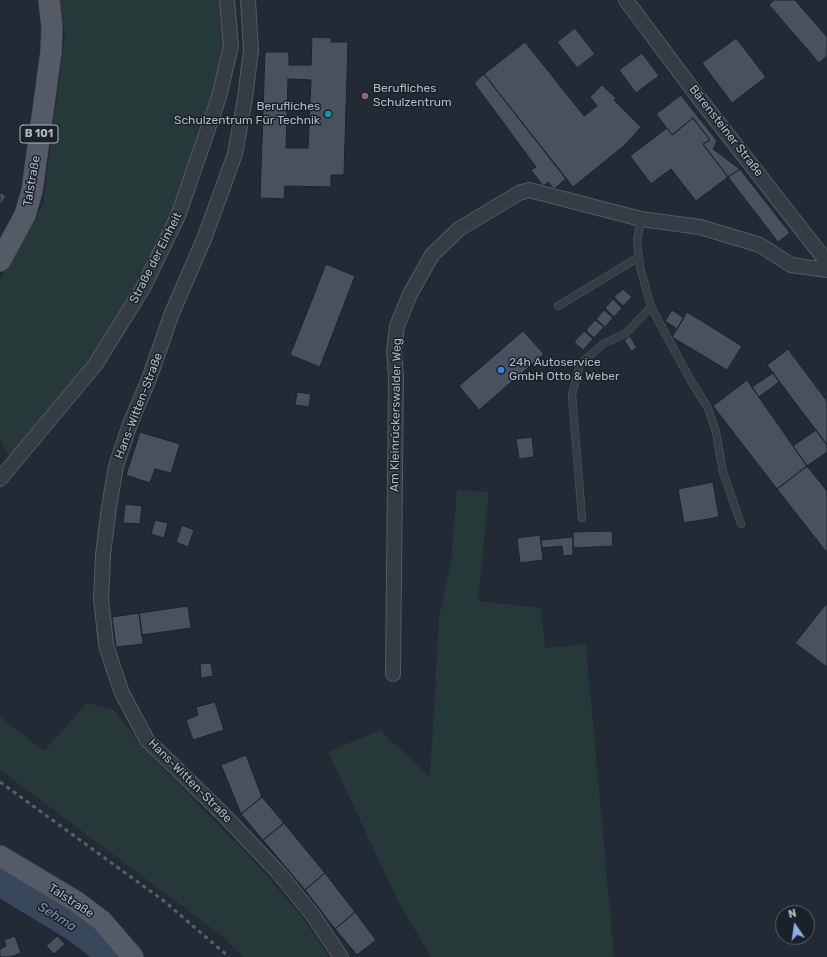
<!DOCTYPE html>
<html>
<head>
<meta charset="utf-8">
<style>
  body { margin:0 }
  #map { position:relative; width:827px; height:957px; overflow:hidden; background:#222a35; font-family:Rubik,sans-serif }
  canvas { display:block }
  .north { position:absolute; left:775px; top:905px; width:40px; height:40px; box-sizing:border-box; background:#1b212a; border:1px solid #575d67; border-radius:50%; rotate:347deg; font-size:11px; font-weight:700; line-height:16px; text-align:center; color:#b0b7c2 }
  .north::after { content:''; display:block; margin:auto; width:14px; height:18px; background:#8cafeb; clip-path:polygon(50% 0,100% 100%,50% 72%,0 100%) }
</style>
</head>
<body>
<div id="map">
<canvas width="827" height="957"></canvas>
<div class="north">N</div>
</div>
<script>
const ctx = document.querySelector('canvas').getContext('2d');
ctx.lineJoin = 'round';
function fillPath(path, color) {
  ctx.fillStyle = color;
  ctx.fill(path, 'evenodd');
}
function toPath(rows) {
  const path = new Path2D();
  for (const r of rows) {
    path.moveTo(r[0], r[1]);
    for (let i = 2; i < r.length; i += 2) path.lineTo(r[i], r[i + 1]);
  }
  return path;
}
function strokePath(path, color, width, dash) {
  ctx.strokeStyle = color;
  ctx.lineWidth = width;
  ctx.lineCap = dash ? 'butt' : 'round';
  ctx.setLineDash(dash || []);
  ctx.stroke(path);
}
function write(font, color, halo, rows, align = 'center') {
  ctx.font = font + ' Rubik,sans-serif';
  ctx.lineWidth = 3;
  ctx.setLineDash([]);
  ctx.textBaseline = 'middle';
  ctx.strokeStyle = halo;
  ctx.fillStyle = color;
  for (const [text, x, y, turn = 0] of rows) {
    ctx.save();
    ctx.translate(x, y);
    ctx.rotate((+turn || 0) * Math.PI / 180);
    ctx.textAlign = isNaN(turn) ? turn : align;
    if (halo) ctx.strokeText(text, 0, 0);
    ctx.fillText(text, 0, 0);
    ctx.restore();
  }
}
fillPath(toPath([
  [60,0,227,0,231,46,178,216,95,365,13,463,0,439,0,279,43,204,65,34],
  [457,490,489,492,478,601,541,608,545,648,586,644,614,957,431,957,400,905,328,752,380,730,430,777,439,618,451,560],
  [87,703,114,710,143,748,251,858,300,914,330,957,244,957,222,936,0,770,0,717,44,751]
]), '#273838');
strokePath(toPath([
  [0,882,74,927,107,952,111,957]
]), '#39475c', 28);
const building = toPath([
  [774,0,795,0,827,37,827,56,819,63,769,5,774,0],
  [575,28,595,54,577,68,557,42,575,28],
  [312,37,332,38,331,42,348,42,344,175,331,175,331,187,285,186,284,199,260,198,265,52,289,52,289,65,311,65,312,37],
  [288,79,311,80,308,148,286,148,288,79],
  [736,38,766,77,732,103,702,63,736,38],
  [525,42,584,116,597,106,590,97,602,85,616,98,614,100,641,127,625,145,573,187,484,74,525,42],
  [642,53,659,76,636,93,619,70,642,53],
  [484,74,566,179,554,189,548,182,543,186,531,170,536,167,474,83,484,74],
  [681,95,717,141,713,149,740,169,728,177,703,144,710,140,693,118,672,135,656,114,681,95],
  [693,118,710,140,703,144,728,177,696,201,671,169,651,184,630,156,667,128,672,135,693,118],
  [740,169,790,233,778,242,728,177,740,169],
  [0,192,6,196,0,206,0,192],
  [326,264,355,276,320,367,290,355,326,264],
  [623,289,632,297,623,306,614,297,623,289],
  [613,299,622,308,614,317,605,308,613,299],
  [604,310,613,318,605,327,596,319,604,310],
  [672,310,684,318,677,329,665,321,672,310],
  [687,312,742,346,727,370,672,337,687,312],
  [595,320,604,327,594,338,586,330,595,320],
  [523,331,544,354,479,410,459,386,523,331],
  [584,331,593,339,583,350,574,342,584,331],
  [630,336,637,348,631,351,624,340,630,336],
  [788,349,827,401,827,445,767,365,788,349],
  [773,373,779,382,759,397,752,387,773,373],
  [747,380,807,466,777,489,713,406,747,380],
  [297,392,311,394,309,407,295,405,297,392],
  [816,430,827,445,827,452,807,466,793,446,816,430],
  [140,432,180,444,171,473,155,469,150,483,126,475,140,432],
  [532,437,534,457,519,459,516,439,532,437],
  [807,466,827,491,827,553,777,489,807,466],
  [713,482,719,517,684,523,678,489,713,482],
  [125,504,142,506,140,524,123,523,125,504],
  [155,520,168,523,164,538,151,534,155,520],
  [182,525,194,530,188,547,176,542,182,525],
  [612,531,613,546,573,548,573,532,612,531],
  [540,535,543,560,520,563,517,538,540,535],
  [573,537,573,555,563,556,562,546,542,548,541,540,573,537],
  [826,604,827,605,827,667,795,643,826,604],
  [188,606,191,628,142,635,139,613,188,606],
  [139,613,143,644,116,647,112,617,139,613],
  [211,663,213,676,201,678,200,664,211,663],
  [215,702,224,730,193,740,186,720,198,715,196,707,215,702],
  [246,755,262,797,241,814,221,765,246,755],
  [262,797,284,823,263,840,241,814,262,797],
  [284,823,325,873,305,890,263,840,284,823],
  [325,873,355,912,335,929,305,890,325,873],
  [355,912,376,940,357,955,335,929,355,912],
  [15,936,21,953,10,957,0,957,0,949,6,946,4,940,15,936],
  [57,936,65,944,54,954,46,946,57,936]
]);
fillPath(building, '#49515e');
strokePath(building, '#1d232c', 1);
const service = toPath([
  [558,306,639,257],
  [651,307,691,381,708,408,716,432,723,472,741,524],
  [582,518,572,395,580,364,603,344,626,333,651,307,640,267,637,240,641,219]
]);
const minor = toPath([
  [248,0,251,50,245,98,235,154,204,239,172,313,149,379,130,424,116,466,109,507,103,555,101,599,106,644,113,667,122,693,147,740,222,813,278,872,312,914,341,957],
  [626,0,699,98,827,262],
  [0,479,95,365,143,288,178,216,219,97,231,46,227,0],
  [393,674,396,376,394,351,397,326,410,294,432,255,459,229,519,193,529,190,641,219,700,227,760,245,791,265,827,270]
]);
const primary = toPath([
  [0,261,25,215,32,191,51,52,52,27,49,0],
  [0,856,77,902,102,921,133,957]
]);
strokePath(service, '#535a63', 8);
strokePath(minor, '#535a63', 16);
strokePath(primary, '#3f454f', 22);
strokePath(service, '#363c46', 7);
strokePath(minor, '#363c46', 14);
strokePath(primary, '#545b66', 21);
strokePath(toPath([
  [0,782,164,901,229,957]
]), '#58606c', 3, [4, 4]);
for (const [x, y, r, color] of [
  [365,96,4,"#8d6e63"],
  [328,114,4,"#0f9aa8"],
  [501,370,4,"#3f7fe0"]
]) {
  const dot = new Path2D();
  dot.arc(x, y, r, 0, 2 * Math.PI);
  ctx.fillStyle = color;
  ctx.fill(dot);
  strokePath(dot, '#1b212a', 1.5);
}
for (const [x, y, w] of [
  [39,134,38]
]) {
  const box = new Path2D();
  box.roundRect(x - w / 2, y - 9, w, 18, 3);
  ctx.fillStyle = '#1b212a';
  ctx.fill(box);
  strokePath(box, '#b0b7c2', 1);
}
write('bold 11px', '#b0b7c2', null, [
  ["B 101",39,134]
]);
write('12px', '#b0b7c2', '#1b212a', [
  ["Berufliches",373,89],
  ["Schulzentrum",373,103],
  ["Berufliches",320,107,"right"],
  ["Schulzentrum Für Technik",320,121,"right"],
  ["24h Autoservice",509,363],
  ["GmbH Otto & Weber",509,377]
], 'left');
write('12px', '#b0b7c2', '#1b212a', [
  ["Bärensteiner Straße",726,131,52],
  ["Talstraße",32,181,-80],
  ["Straße der Einheit",156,258,-63],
  ["Hans-Witten-Straße",139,406,-69],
  ["Am Kleinrückerswalder Weg",396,415,-89],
  ["Hans-Witten-Straße",190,781,45],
  ["Talstraße",71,901,33]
]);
write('italic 13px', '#7c8ea7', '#1b212a', [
  ["Sehma",57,917,32]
]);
</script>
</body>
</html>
